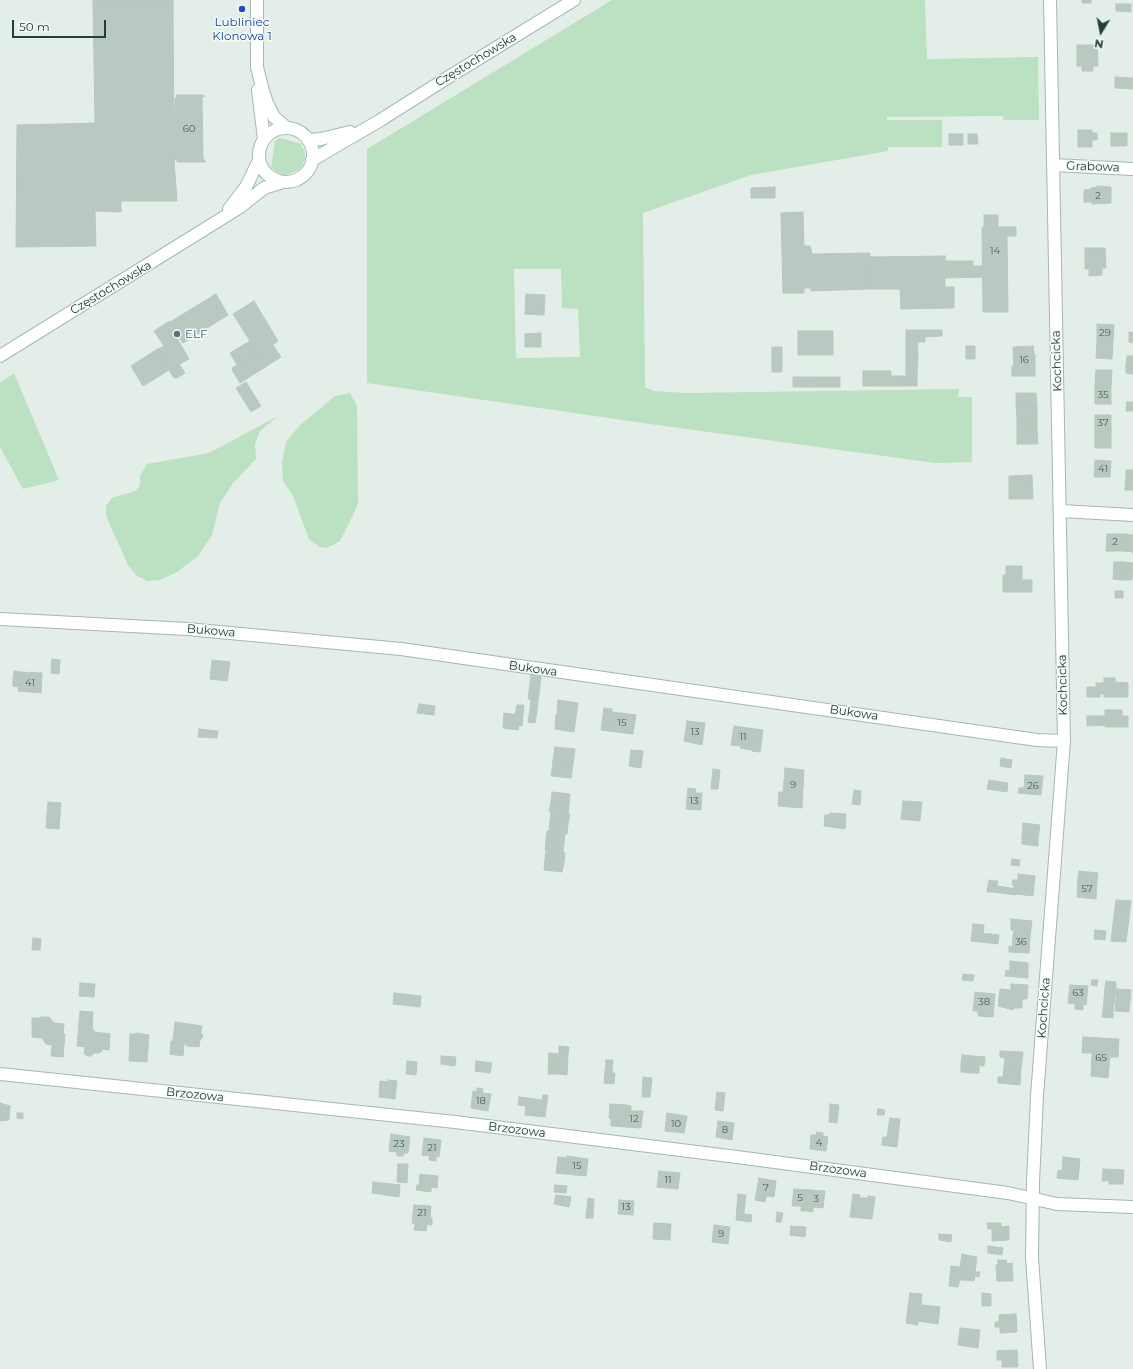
<!DOCTYPE html>
<html>
<head>
<meta charset="utf-8">
<style>
  body { margin:0 }
  #map { position:relative; width:1133px; height:1369px; overflow:hidden; background:#e4eee8; font-family:Montserrat,sans-serif }
  canvas { display:block }
  .north { position:absolute; left:1081px; top:12px; width:40px; height:40px; -webkit-text-stroke:3px #f5faf7; paint-order:stroke; rotate:190deg; font-size:11px; font-weight:700; line-height:16px; text-align:center; color:#224135 }
  .north::after { content:''; display:block; margin:auto; width:14px; height:18px; background:#224135; clip-path:polygon(50% 0,100% 100%,50% 72%,0 100%) }
  .scale { position:absolute; left:12px; top:20px; width:94px; height:18px; box-sizing:border-box; border:2px solid #224135; border-top:0; padding-left:5px; font-size:12px; line-height:14px; white-space:nowrap; color:#224135; -webkit-text-stroke:3px #f5faf7; paint-order:stroke }
</style>
</head>
<body>
<div id="map">
<canvas width="1133" height="1369"></canvas>
<div class="north">N</div>
<div class="scale">50 m</div>
</div>
<script>
const ctx = document.querySelector('canvas').getContext('2d');
ctx.lineJoin = 'round';
function fillPath(path, color) {
  ctx.fillStyle = color;
  ctx.fill(path, 'evenodd');
}
function toPath(rows) {
  const path = new Path2D();
  for (const r of rows) {
    if (r.length === 3) {
      path.moveTo(r[0] + r[2], r[1]);
      path.arc(r[0], r[1], r[2], 0, 2 * Math.PI);
      continue;
    }
    path.moveTo(r[0], r[1]);
    for (let i = 2; i < r.length; i += 2) path.lineTo(r[i], r[i + 1]);
  }
  return path;
}
function strokePath(path, color, width, dash) {
  ctx.strokeStyle = color;
  ctx.lineWidth = width;
  ctx.lineCap = dash ? 'butt' : 'round';
  ctx.setLineDash(dash || []);
  ctx.stroke(path);
}
function write(font, color, halo, rows, align = 'center') {
  ctx.font = font + ' Montserrat,sans-serif';
  ctx.lineWidth = 3;
  ctx.setLineDash([]);
  ctx.textBaseline = 'middle';
  ctx.strokeStyle = halo;
  ctx.fillStyle = color;
  for (const [text, x, y, turn = 0] of rows) {
    ctx.save();
    ctx.translate(x, y);
    ctx.rotate((+turn || 0) * Math.PI / 180);
    ctx.textAlign = isNaN(turn) ? turn : align;
    if (halo) ctx.strokeText(text, 0, 0);
    ctx.fillText(text, 0, 0);
    ctx.restore();
  }
}
fillPath(toPath([
  [612,0,925,0,927,59,1038,57,1039,120,1003,120,1003,116,887,117,887,120,942,120,942,147,888,147,888,151,751,175,643,213,645,387,653,391,687,393,959,389,958,397,972,397,972,462,935,463,650,424,367,383,367,149],
  [514,269,561,269,562,308,578,309,580,357,516,358],
  [280,138,301,144,304,150,305,158,302,166,297,171,290,174,282,175,276,172,271,167,275,141],
  [14,373,59,480,23,489,0,447,0,383],
  [350,393,357,406,358,503,354,513,340,541,327,548,319,547,309,539,293,496,283,481,282,462,286,442,300,425,335,396],
  [278,416,260,431,255,444,256,459,233,483,220,503,212,535,198,556,177,572,160,580,147,581,137,576,128,565,106,516,106,506,112,498,135,491,140,486,140,476,147,464,209,453]
]), '#bce0c2');
const building = toPath([
  [93,0,173,0,174,160,177,201,121,201,121,212,95,211,96,246,16,247,17,125,95,123,93,0],
  [1082,0,1091,0,1091,3,1082,3,1082,0],
  [1116,4,1131,4,1131,12,1116,11,1116,4],
  [1077,45,1097,45,1098,66,1093,66,1093,71,1082,71,1082,66,1077,66,1077,45],
  [1115,77,1133,78,1133,89,1115,88,1115,77],
  [177,95,204,95,204,97,202,97,203,160,205,160,205,162,177,162,177,160,174,160,175,98,177,98,177,95],
  [1078,130,1092,130,1092,133,1097,133,1097,140,1092,140,1092,147,1078,147,1078,130],
  [1111,133,1122,133,1122,146,1111,146,1111,133],
  [1122,133,1127,133,1127,146,1122,146,1122,133],
  [949,134,963,134,963,145,949,145,949,134],
  [968,134,977,134,978,144,968,144,968,134],
  [1097,186,1111,187,1111,203,1092,204,1092,202,1084,202,1084,190,1091,189,1091,188,1097,187,1097,186],
  [775,187,775,198,751,198,751,188,775,187],
  [803,212,804,246,810,246,812,254,870,253,870,289,811,291,811,288,804,288,804,293,783,293,781,213,803,212],
  [984,215,998,215,998,227,1016,227,1016,236,1007,236,1008,312,983,312,982,227,984,227,984,215],
  [1085,248,1105,248,1106,268,1102,268,1102,275,1089,276,1089,269,1085,269,1085,248],
  [945,256,945,261,973,261,973,266,983,266,983,277,945,278,945,287,954,287,954,308,901,309,900,289,870,289,870,257,945,256],
  [216,294,228,315,183,343,179,337,177,338,189,359,169,370,156,350,164,346,154,331,170,321,170,322,216,294],
  [526,294,545,295,544,315,525,314,526,294],
  [254,301,278,341,258,354,233,314,254,301],
  [1097,324,1114,325,1113,342,1097,341,1097,324],
  [906,330,917,330,918,357,906,357,906,330],
  [917,330,925,330,925,342,918,342,917,330],
  [925,330,942,330,942,336,925,337,925,330],
  [798,331,833,331,833,355,798,355,798,331],
  [1129,332,1133,333,1133,343,1129,342,1129,332],
  [541,333,541,347,525,347,525,334,541,333],
  [250,341,258,354,238,366,230,353,250,341],
  [1097,341,1113,342,1112,359,1096,358,1097,341],
  [273,345,281,357,240,383,232,370,233,369,232,368,237,365,238,366,273,345],
  [966,346,975,346,975,359,966,359,966,346],
  [1033,346,1034,354,1035,354,1035,376,1012,376,1012,366,1014,367,1013,347,1033,346],
  [772,347,782,347,782,372,772,372,772,347],
  [156,350,169,370,143,386,131,366,156,350],
  [1127,356,1133,356,1133,365,1126,365,1127,356],
  [906,357,918,357,917,376,906,376,906,357],
  [179,364,185,373,177,378,174,378,169,370,179,364],
  [1126,365,1133,365,1133,374,1126,373,1126,365],
  [1096,370,1112,370,1111,387,1095,387,1096,370],
  [863,371,891,371,891,386,863,386,863,371],
  [890,376,917,376,917,386,891,386,890,376],
  [793,377,808,377,808,387,793,387,793,377],
  [808,377,840,377,840,387,808,387,808,377],
  [246,382,261,406,251,412,236,388,246,382],
  [1095,387,1111,387,1111,404,1095,404,1095,387],
  [1016,393,1036,393,1037,406,1016,406,1016,393],
  [1127,402,1133,402,1133,411,1126,411,1127,402],
  [1016,406,1037,406,1037,418,1017,419,1016,406],
  [1095,415,1111,415,1111,431,1095,431,1095,415],
  [1037,418,1037,431,1017,432,1017,419,1037,418],
  [1037,431,1038,444,1017,444,1017,432,1037,431],
  [1095,431,1111,431,1111,448,1095,448,1095,431],
  [1095,460,1111,461,1110,477,1094,477,1095,460],
  [1126,470,1133,470,1133,479,1126,478,1126,470],
  [1032,475,1033,499,1009,499,1009,476,1032,475],
  [1126,478,1133,479,1133,490,1125,490,1126,478],
  [1107,534,1124,534,1124,551,1106,551,1107,534],
  [1124,534,1133,535,1133,554,1133,552,1124,551,1124,534],
  [1114,562,1123,562,1123,580,1113,579,1114,562],
  [1123,562,1133,563,1132,580,1123,580,1123,562],
  [1006,566,1022,566,1022,580,1032,580,1032,592,1003,592,1003,575,1006,575,1006,566],
  [1115,591,1123,591,1123,598,1115,598,1115,591],
  [52,659,60,660,59,674,51,673,52,659],
  [212,660,230,662,227,681,210,679,212,660],
  [14,671,20,672,19,680,13,680,14,671],
  [20,672,42,673,41,693,18,691,20,672],
  [531,675,541,677,539,694,529,692,531,675],
  [1104,678,1115,678,1115,682,1128,683,1128,697,1104,697,1104,694,1100,694,1100,697,1087,697,1087,687,1096,687,1096,683,1104,683,1104,678],
  [13,680,19,680,18,687,13,686,13,680],
  [529,692,539,694,538,700,528,699,529,692],
  [531,699,538,700,537,711,530,710,531,699],
  [558,700,578,703,576,717,557,715,558,700],
  [419,704,435,706,434,715,417,713,419,704],
  [517,705,524,705,522,726,518,725,520,715,515,714,517,705],
  [604,708,612,709,609,731,601,730,604,708],
  [530,710,537,711,535,723,528,722,530,710],
  [1105,710,1122,710,1122,716,1128,716,1128,727,1105,727,1105,710],
  [612,712,636,715,633,734,609,731,612,712],
  [504,713,520,715,518,730,503,728,504,713],
  [556,715,576,718,574,732,555,729,556,715],
  [1087,716,1104,716,1105,725,1087,726,1087,716],
  [687,721,705,723,702,745,684,741,687,721],
  [734,726,755,729,752,750,740,748,741,746,731,745,734,726],
  [199,729,218,731,217,738,198,737,199,729],
  [755,729,763,730,760,752,752,751,755,729],
  [555,747,575,749,573,764,553,761,555,747],
  [631,750,643,751,641,768,629,766,631,750],
  [1001,758,1012,760,1011,768,1000,766,1001,758],
  [553,761,573,764,571,778,551,776,553,761],
  [785,768,804,770,802,808,778,806,779,792,783,792,785,768],
  [713,769,720,770,718,789,711,789,713,769],
  [1025,775,1043,776,1041,795,1018,793,1019,788,1024,788,1025,775],
  [989,780,1008,783,1007,792,987,789,989,780],
  [688,788,696,789,695,793,702,793,701,810,686,809,688,788],
  [854,790,861,791,860,805,852,804,854,790],
  [552,792,570,794,569,804,551,802,552,792],
  [903,801,922,802,920,821,901,819,903,801],
  [48,802,61,803,59,829,46,828,48,802],
  [551,802,569,804,568,814,549,811,551,802],
  [551,812,570,814,568,824,550,822,551,812],
  [830,813,846,814,845,829,824,826,825,815,830,815,830,813],
  [550,822,568,824,567,834,549,831,550,822],
  [1023,823,1040,825,1038,839,1022,838,1023,823],
  [547,831,565,833,564,843,546,841,547,831],
  [1022,838,1038,839,1038,846,1022,844,1022,838],
  [546,841,564,843,563,853,545,850,546,841],
  [546,851,565,853,564,863,545,860,546,851],
  [1012,859,1020,860,1019,866,1011,865,1012,859],
  [545,860,564,863,562,872,544,870,545,860],
  [1079,871,1098,873,1097,881,1078,879,1079,871],
  [1018,874,1035,876,1033,896,1016,894,1017,889,1014,888,1014,885,1012,885,1013,880,1018,880,1018,874],
  [1078,879,1097,881,1096,899,1077,897,1078,879],
  [989,880,994,881,993,892,987,892,989,880],
  [994,881,998,881,997,886,1017,889,1016,895,993,892,994,881],
  [1116,900,1131,901,1130,910,1115,908,1116,900],
  [1115,908,1130,910,1126,942,1111,941,1115,908],
  [1011,919,1032,921,1030,937,1013,936,1014,931,1011,930,1011,919],
  [973,924,984,925,983,934,972,933,973,924],
  [1095,930,1106,931,1105,940,1094,939,1095,930],
  [972,933,991,934,990,943,971,941,972,933],
  [991,934,999,935,998,944,990,943,991,934],
  [1013,936,1030,937,1029,953,1009,952,1009,946,1012,947,1013,936],
  [33,938,41,939,40,950,32,950,33,938],
  [1010,961,1028,963,1028,978,1005,976,1006,970,1010,971,1010,961],
  [963,974,974,975,973,981,962,980,963,974],
  [1092,980,1098,980,1097,986,1091,985,1092,980],
  [1106,981,1116,982,1116,989,1105,988,1106,981],
  [80,983,95,984,94,997,79,996,80,983],
  [1011,984,1028,985,1027,999,1022,999,1022,1008,1013,1008,1013,1010,998,1006,1000,989,1011,990,1011,984],
  [1070,985,1088,986,1086,1005,1083,1004,1083,1010,1075,1009,1075,1004,1068,1003,1070,985],
  [1105,988,1116,989,1113,1011,1103,1010,1105,988],
  [1117,989,1131,990,1129,1012,1115,1011,1117,989],
  [975,992,995,994,993,1017,978,1016,978,1011,973,1011,975,992],
  [394,993,421,996,420,1007,393,1004,394,993],
  [1103,1010,1113,1011,1113,1018,1102,1017,1103,1010],
  [80,1011,93,1012,92,1028,95,1032,110,1034,109,1050,102,1049,102,1051,99,1053,94,1053,91,1056,87,1056,84,1053,85,1047,77,1046,80,1011],
  [41,1017,49,1017,54,1023,64,1024,63,1034,65,1034,63,1057,51,1056,52,1045,46,1044,42,1038,32,1037,32,1018,38,1018,41,1017],
  [175,1022,202,1026,201,1033,203,1035,202,1038,200,1040,199,1047,187,1046,187,1044,184,1044,183,1056,170,1054,171,1041,173,1041,175,1022],
  [137,1033,149,1035,147,1062,129,1061,130,1034,135,1034,137,1033],
  [1083,1037,1119,1039,1118,1057,1110,1057,1108,1078,1091,1076,1092,1053,1082,1053,1083,1037],
  [559,1046,569,1047,568,1054,559,1054,559,1046],
  [1000,1051,1023,1052,1021,1069,1004,1067,1005,1058,1000,1057,1000,1051],
  [549,1053,559,1054,557,1074,548,1074,549,1053],
  [559,1054,568,1054,567,1075,557,1074,559,1054],
  [962,1055,973,1056,972,1065,961,1064,962,1055],
  [441,1056,456,1057,455,1066,441,1064,441,1056],
  [973,1056,985,1057,984,1066,972,1065,973,1056],
  [606,1060,613,1060,612,1073,615,1073,614,1084,604,1083,606,1060],
  [407,1061,417,1062,416,1075,406,1074,407,1061],
  [476,1061,492,1063,490,1073,475,1071,476,1061],
  [961,1064,972,1065,972,1073,961,1072,961,1064],
  [972,1065,979,1065,979,1073,972,1073,972,1065],
  [1004,1067,1021,1069,1020,1085,998,1083,998,1077,1003,1077,1004,1067],
  [643,1077,652,1078,650,1097,642,1097,643,1077],
  [388,1080,397,1081,395,1099,379,1097,380,1081,388,1082,388,1080],
  [477,1088,483,1089,482,1093,491,1094,488,1111,471,1108,473,1091,477,1092,477,1088],
  [717,1092,725,1093,723,1111,715,1110,717,1092],
  [543,1095,548,1095,545,1117,525,1115,527,1098,542,1100,543,1095],
  [519,1097,527,1098,526,1106,518,1105,519,1097],
  [0,1103,10,1106,9,1120,0,1121,0,1103],
  [610,1104,626,1105,625,1127,611,1126,611,1118,609,1118,610,1104],
  [830,1104,839,1105,837,1123,829,1122,830,1104],
  [626,1105,631,1106,631,1111,643,1111,641,1128,625,1127,626,1105],
  [878,1109,885,1110,884,1115,877,1115,878,1109],
  [17,1113,23,1113,23,1119,17,1118,17,1113],
  [667,1113,687,1116,684,1133,665,1131,667,1113],
  [890,1118,900,1119,897,1147,882,1145,883,1137,887,1137,890,1118],
  [718,1121,734,1123,732,1140,716,1137,718,1121],
  [817,1132,823,1133,823,1136,828,1137,826,1151,810,1149,811,1135,816,1135,817,1132],
  [391,1134,410,1137,408,1153,404,1153,403,1156,397,1156,397,1152,389,1151,391,1134],
  [424,1138,441,1140,439,1157,436,1156,436,1161,429,1160,430,1156,422,1155,424,1138],
  [567,1156,588,1159,586,1176,566,1174,567,1156],
  [558,1157,567,1158,566,1174,556,1173,558,1157],
  [1063,1157,1080,1159,1078,1180,1057,1178,1058,1170,1062,1171,1063,1157],
  [398,1164,408,1164,407,1183,397,1182,398,1164],
  [1103,1169,1124,1170,1123,1184,1109,1184,1109,1181,1102,1181,1103,1169],
  [659,1171,680,1173,678,1189,657,1187,659,1171],
  [420,1174,438,1176,437,1188,419,1185,420,1174],
  [759,1178,776,1181,774,1197,766,1196,765,1202,755,1200,759,1178],
  [373,1182,400,1185,399,1197,372,1193,373,1182],
  [417,1185,431,1187,431,1192,416,1190,417,1185],
  [555,1185,567,1186,566,1193,554,1192,555,1185],
  [794,1189,809,1190,807,1211,801,1211,801,1206,792,1206,794,1189],
  [809,1190,825,1191,823,1208,813,1207,813,1212,807,1211,809,1190],
  [738,1194,746,1195,743,1221,736,1220,738,1194],
  [853,1194,860,1195,860,1198,868,1198,868,1196,875,1197,872,1219,850,1217,853,1194],
  [556,1195,571,1197,569,1207,554,1204,556,1195],
  [588,1198,594,1199,593,1218,586,1218,588,1198],
  [619,1200,634,1201,633,1215,618,1214,619,1200],
  [414,1205,431,1206,430,1218,432,1218,432,1225,412,1223,414,1205],
  [777,1212,783,1213,781,1222,776,1222,777,1212],
  [744,1214,752,1215,751,1222,743,1221,744,1214],
  [654,1223,671,1224,670,1240,653,1239,654,1223],
  [987,1223,1001,1223,1001,1227,1009,1226,1009,1240,992,1241,992,1229,988,1229,987,1223],
  [415,1224,427,1224,426,1231,414,1230,415,1224],
  [714,1225,730,1227,728,1244,712,1242,714,1225],
  [791,1226,806,1227,805,1237,790,1235,791,1226],
  [939,1234,952,1235,951,1242,939,1240,939,1234],
  [988,1246,1003,1248,1002,1255,988,1253,988,1246],
  [962,1254,966,1255,965,1268,960,1267,962,1254],
  [966,1255,977,1257,975,1272,980,1272,979,1277,975,1276,974,1281,963,1280,966,1255],
  [998,1260,1006,1260,1007,1264,1012,1263,1013,1281,997,1281,996,1265,998,1265,998,1260],
  [951,1266,965,1268,963,1280,960,1280,958,1287,949,1286,951,1266],
  [910,1293,922,1294,921,1305,940,1307,938,1324,918,1321,918,1325,906,1323,910,1293],
  [982,1293,991,1294,991,1306,982,1306,982,1293],
  [1016,1314,1017,1332,1000,1333,1000,1327,995,1327,995,1322,999,1322,999,1315,1016,1314],
  [960,1328,980,1330,979,1339,959,1337,960,1328],
  [959,1337,979,1339,978,1348,958,1345,959,1337],
  [1017,1350,1018,1367,1002,1367,1002,1360,997,1360,997,1351,1017,1350]
]);
fillPath(building, '#b9c9c1');
strokePath(building, '#b6c8bf', 1);
const minor = toPath([
  [1053,165,1133,169],
  [1061,511,1133,515],
  [0,619,187,629,401,649,1037,740,1064,741],
  [0,1074,455,1122,737,1157,1008,1193,1057,1204,1133,1207],
  [1040,1369,1032,1258,1033,1182,1037,1096,1064,741,1050,0]
]);
const tertiary = toPath([
  [257,0,257,67,263,91,267,103,274,117,287,128],
  [258,90,264,139]
]);
const secondary = toPath([
  [286,155,27],
  [308,140,321,139,350,132],
  [312,160,379,121,447,78,574,0],
  [229,209,246,187,259,160],
  [0,356,221,219,240,207,264,188,283,182]
]);
strokePath(minor, '#a6b7af', 14);
strokePath(tertiary, '#a6b7af', 14);
strokePath(secondary, '#a1baaf', 14);
strokePath(minor, '#fff', 12);
strokePath(tertiary, '#fff', 12);
strokePath(secondary, '#fff', 12);
for (const [x, y, r, color] of [
  [242,9,4,"#1a4fb4"],
  [177,334,4,"#5c6f8a"]
]) {
  const dot = new Path2D();
  dot.arc(x, y, r, 0, 2 * Math.PI);
  ctx.fillStyle = color;
  ctx.fill(dot);
  strokePath(dot, '#f5faf7', 1.5);
}
write('10px', '#486358', null, [
  ["60",189,129],
  ["2",1098,196],
  ["14",995,251],
  ["29",1105,333],
  ["16",1024,360],
  ["35",1103,395],
  ["37",1103,423],
  ["41",1103,469],
  ["2",1115,542],
  ["41",30,683],
  ["15",622,723],
  ["13",695,732],
  ["11",743,737],
  ["9",793,785],
  ["26",1033,786],
  ["13",694,801],
  ["57",1087,889],
  ["36",1021,942],
  ["63",1078,993],
  ["38",984,1002],
  ["65",1101,1058],
  ["18",481,1101],
  ["12",634,1119],
  ["10",676,1124],
  ["8",725,1130],
  ["4",819,1143],
  ["23",399,1144],
  ["21",432,1148],
  ["15",577,1166],
  ["11",668,1180],
  ["7",766,1188],
  ["5",800,1198],
  ["3",816,1199],
  ["13",626,1207],
  ["21",422,1213],
  ["9",721,1234]
]);
write('12px', '#164399', '#f5faf7', [
  ["Lubliniec",242,22],
  ["Klonowa 1",242,36]
]);
write('12px', '#224135', '#f5faf7', [
  ["Częstochowska",476,60,-31],
  ["Grabowa",1093,167,2],
  ["Częstochowska",111,288,-31],
  ["Kochcicka",1057,361,-92],
  ["Bukowa",211,631,5],
  ["Bukowa",533,669,8],
  ["Kochcicka",1063,685,-91],
  ["Bukowa",854,713,8],
  ["Kochcicka",1044,1008,-86],
  ["Brzozowa",195,1095,6],
  ["Brzozowa",517,1130,7],
  ["Brzozowa",838,1170,8]
]);
write('12px', '#4e5e75', '#f5faf7', [
  ["ELF",185,334]
], 'left');
</script>
</body>
</html>
